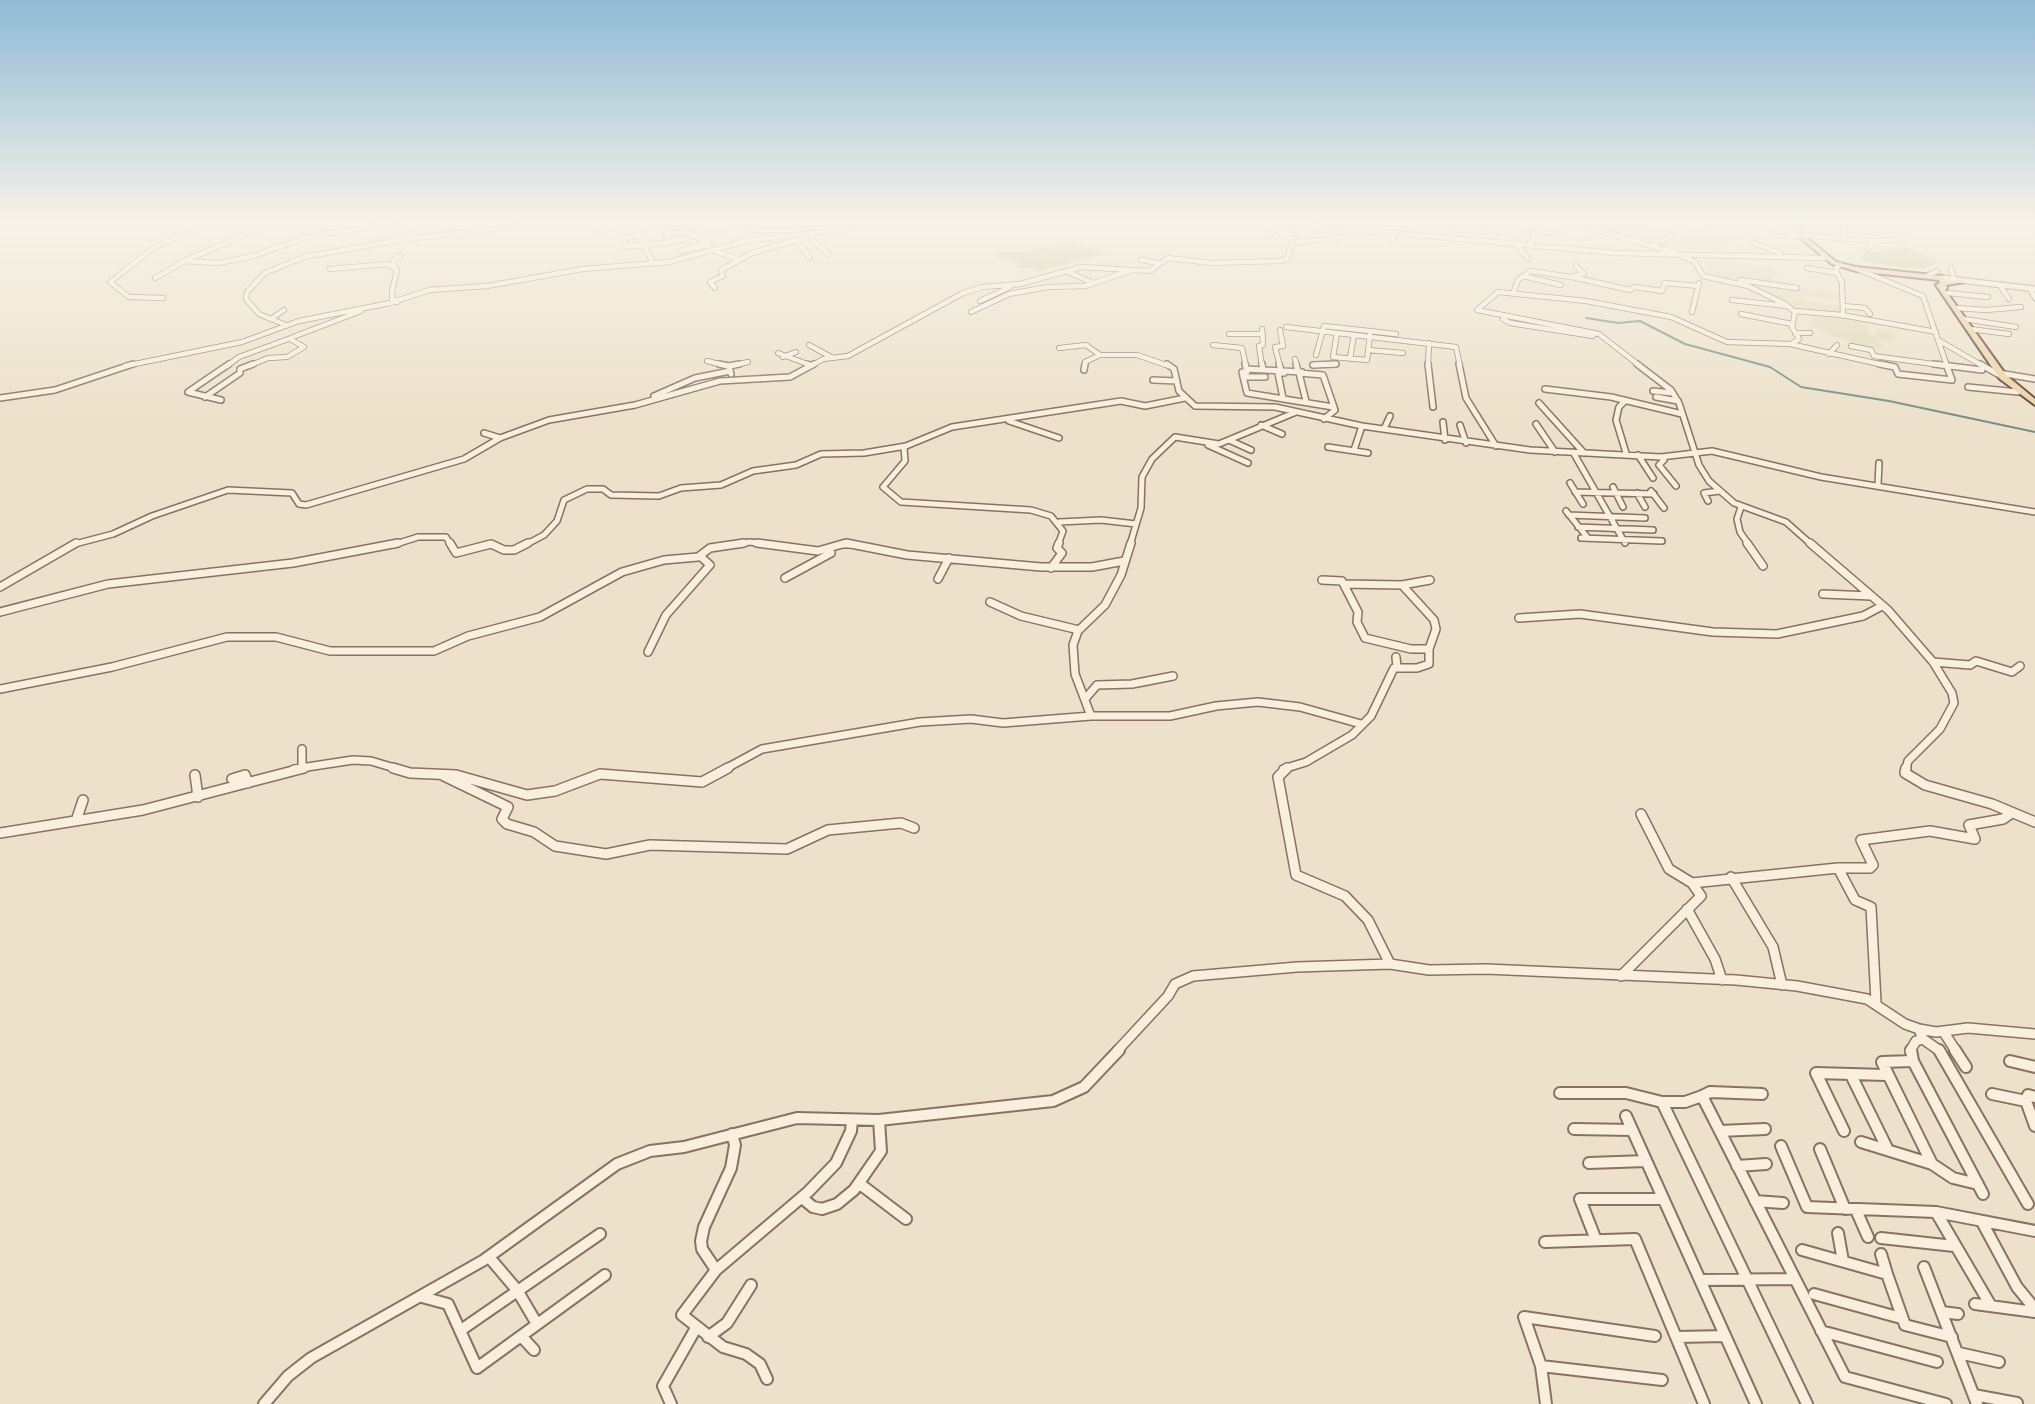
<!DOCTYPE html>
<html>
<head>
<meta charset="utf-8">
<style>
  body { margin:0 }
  canvas { display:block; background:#ede1cb }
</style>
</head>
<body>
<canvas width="2035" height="1404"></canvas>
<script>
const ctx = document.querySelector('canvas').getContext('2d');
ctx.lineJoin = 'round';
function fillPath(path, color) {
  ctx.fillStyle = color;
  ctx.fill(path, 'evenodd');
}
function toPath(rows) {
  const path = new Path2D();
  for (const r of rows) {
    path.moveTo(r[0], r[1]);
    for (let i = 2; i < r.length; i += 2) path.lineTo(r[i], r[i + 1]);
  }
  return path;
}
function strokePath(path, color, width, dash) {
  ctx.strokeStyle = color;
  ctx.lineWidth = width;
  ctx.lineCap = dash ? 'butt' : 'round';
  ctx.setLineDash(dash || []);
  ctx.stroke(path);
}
fillPath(toPath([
  [1576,222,1645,222,1676,233,1673,236,1682,238,1693,235,1685,231,1706,226,1741,238,1720,250,1693,246,1675,249],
  [1704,262,1780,268,1774,269,1779,278,1771,278,1773,283,1769,284,1841,294,1842,300,1804,296,1803,300,1841,306,1842,315,1864,320,1870,334,1875,335,1877,329,1893,332,1896,342,1877,338,1885,349,1850,345,1849,340,1834,337,1809,324,1813,314,1797,310,1748,285,1748,280,1703,275,1701,271,1708,270]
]), '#e2d9b9');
fillPath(toPath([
  [1071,243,1107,254,1039,271,1032,267,1013,268,1022,263,993,256,998,251,1025,252],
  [1906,247,1937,260,1938,263,1925,268,1903,268,1863,261,1860,257,1865,253]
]), '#c8cb9f');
strokePath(toPath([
  [1586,318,1618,323,1640,321,1685,344,1770,367,1801,387,1889,401,2035,432]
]), '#729087', 2);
const minorFar4 = toPath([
  [274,222,184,261,218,263,254,256,306,237,378,225,397,226,416,237,304,257,265,273,247,292,246,299,259,314,286,325],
  [733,222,755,230,796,230],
  [1272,222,1615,253,1824,258],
  [1455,222,1517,235],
  [1505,222,1518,226],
  [1567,222,1673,252,1695,262,1703,276,1748,286,1785,304,1795,312,1792,327,1799,339,1791,344],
  [1703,222,1713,222],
  [1803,222,1831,225],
  [663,225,685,223],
  [698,228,712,235],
  [1452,229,1478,231],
  [1509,229,1536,235],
  [601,231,628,222,640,235,653,264],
  [1778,231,1797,231],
  [812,233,812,240,828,254],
  [1390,233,1394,236,1392,244],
  [666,234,687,232,708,243],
  [1295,234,1302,224],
  [640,235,624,238,626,247,669,242,661,222],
  [1800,235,1874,241,1868,249],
  [1787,236,1800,236],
  [1269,237,1279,222],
  [416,238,526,225],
  [1845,238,1843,222,1864,225],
  [701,239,724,232,721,230],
  [1874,241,1907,238],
  [669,242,686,239],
  [1515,242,1528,259],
  [1751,242,1780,253],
  [708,243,680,251,711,245],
  [1529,245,1539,230,1561,236],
  [1652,245,1671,236],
  [712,250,738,259],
  [1141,260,1158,263],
  [395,268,393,260,400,256],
  [1807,268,1837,273,1836,268,1840,265],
  [1951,268,1954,280],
  [330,269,388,264,397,270,392,291,392,299,397,302],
  [1857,269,1923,296,1938,340,1983,366],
  [1066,271,1093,283],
  [1837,273,1842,282,1843,316],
  [1523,276,1561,285],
  [1927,276,1937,271],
  [1572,277,1630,290,1635,287,1662,291,1665,283,1698,286],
  [155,278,185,261],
  [1740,280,1797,288],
  [2000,285,2009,299],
  [715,288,710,282,723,276,721,270,752,253,796,240,810,258],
  [2030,289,2035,298],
  [1948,293,1988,297],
  [1513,294,1518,280,1530,271,1571,277,1584,274,1576,266],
  [163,298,129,297,110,282,155,247,210,222],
  [1732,300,1787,306],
  [980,301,1010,287],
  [1843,306,1865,308,1870,314],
  [1957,308,1986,310,2021,307],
  [1794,311,1842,315,1936,332],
  [971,312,1009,294,1048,287,1085,286,1132,270],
  [1692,312,1699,283],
  [1741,314,1792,324],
  [271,319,284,310],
  [1503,319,1510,323,1593,336],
  [1964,319,2016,327],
  [1286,327,1456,347,1460,366],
  [1262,329,1263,345,1259,346,1262,366],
  [1970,329,2009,334],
  [1337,333,1333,357,1367,360,1370,335],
  [1795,333,1810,333],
  [1229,334,1263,334],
  [1938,340,1947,366],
  [809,345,831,357],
  [1213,345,1242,348,1246,366],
  [1851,346,1871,350,1874,356,1948,366],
  [1059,348,1086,345,1100,355,1137,355,1169,366],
  [1368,350,1403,353],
  [778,353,810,365],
  [1829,354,1837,345],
  [1316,355,1324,326,1396,334],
  [783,357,796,352],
  [1350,358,1354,335],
  [1295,359,1297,366],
  [707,361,727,366],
  [1313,365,1336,364],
  [125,366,242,342,299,321,390,303,429,290,487,286,583,269,669,262,749,240,843,230,882,222],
  [227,366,239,357,291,338],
  [249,366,268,358,287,357,304,347,290,339,293,337,361,311],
  [731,366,748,362],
  [811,366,823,359,848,356,963,293,982,287,1020,284,1081,267,1150,271,1168,258,1211,263,1279,261,1287,259,1292,243,1343,237,1352,229],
  [1085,366,1085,362,1100,355],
  [1280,366,1275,347,1283,346,1280,330],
  [1428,366,1429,343],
  [1640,366,1599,334,1477,310,1498,292,1586,301,1671,317,1727,342,1790,344,1888,366]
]);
const minorFar3 = toPath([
  [719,364,729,366],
  [807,364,810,365],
  [1167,364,1174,369,1179,391,1195,406,1275,407,1362,426,1530,450,1661,457,1712,451,1821,477,2035,512],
  [1245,364,1247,372,1242,372,1247,393,1333,407],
  [1262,364,1263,369],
  [1279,364,1281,370],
  [1296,364,1298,371],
  [1428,364,1433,407],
  [1459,364,1466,398,1496,446],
  [1637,364,1671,390,1679,403,1699,465,1709,481,1734,503,1786,522,1812,545],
  [1880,364,1895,367,1898,374,1952,380,1946,364],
  [1934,364,1982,370],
  [1980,364,2003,377],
  [1313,365,1336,364],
  [1246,369,1302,372],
  [1084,370,1085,364],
  [1999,373,2035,379],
  [731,374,729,366,739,364],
  [1243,377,1265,377],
  [1153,380,1177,381],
  [1968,387,2018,392],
  [1545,389,1611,397,1682,414],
  [1653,391,1672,393],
  [654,396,695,378,730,371],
  [205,397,240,373,240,369,253,364],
  [1656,397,1678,401],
  [0,398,55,390,133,364],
  [1283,398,1278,373,1284,373],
  [221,400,188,392,229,364],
  [1306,401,1299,373,1323,375,1335,410,1324,419],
  [1625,401,1619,407,1616,420,1626,453],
  [1539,403,1584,453],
  [1009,421,1059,438],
  [1443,422,1445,440],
  [1536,424,1555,452],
  [1261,425,1282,434],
  [1460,425,1466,443],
  [1384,429,1390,416],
  [484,433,500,438],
  [1229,440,1251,450],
  [1208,445,1248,463],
  [904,447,905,461,883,487,901,502,1031,510,1051,516,1063,531,1058,545],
  [1328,447,1368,453],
  [1354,450,1362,426],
  [1573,452,1625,543],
  [1638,455,1653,478],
  [1661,457,1664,460,1659,465,1676,486],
  [1570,483,1583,504],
  [1878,485,1879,463],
  [1613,487,1623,507],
  [1651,491,1664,508],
  [1575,492,1654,494],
  [1637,493,1645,507],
  [1708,501,1704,493,1720,491],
  [1741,507,1737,519,1740,532,1749,545],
  [1566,511,1588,538],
  [1569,515,1645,518],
  [1059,522,1101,520,1136,524],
  [1578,527,1653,530],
  [1581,538,1662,541],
  [71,545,113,534,152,516,228,490,292,493,299,504,306,505,464,459,500,438,549,420,635,405,720,381,790,377,814,364],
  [393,545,418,537,446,537,451,545],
  [488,545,493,545],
  [525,545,544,535,557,521,564,500,587,489,603,489,611,495,659,496,681,488,721,485,753,471,796,465,821,454,864,453,906,446,952,427,1121,401,1145,406,1185,398],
  [732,545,750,542,770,545],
  [840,545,855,545],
  [1130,545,1141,508,1142,477,1152,459,1175,437,1219,444,1296,412]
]);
const minorFar2 = toPath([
  [450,543,456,553,491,544,504,550,514,550,528,543],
  [757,543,818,551,846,543,907,555,1041,567,1092,567,1124,561],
  [1747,543,1763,566],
  [1810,543,1888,610,1933,662,1952,693,1954,703,1940,729,1908,761,1906,769],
  [1051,568,1062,553,1057,548,1059,543],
  [785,578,831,553,830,549],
  [938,579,949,558],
  [1322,580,1342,581,1358,612,1357,622,1365,638,1411,649,1429,649],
  [1344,584,1402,585,1430,580],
  [0,587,76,543],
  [1823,594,1871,596],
  [990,602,1021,616,1079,630],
  [0,612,108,584,293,563,398,543],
  [1519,618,1580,614,1713,632,1777,634,1863,616,1882,606],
  [648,652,666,615,710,565,700,556],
  [1396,657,1397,667],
  [1933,662,1970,665,1976,661,2012,672,2020,666],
  [0,689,112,667,227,637,276,637,330,651,434,651,468,636,540,617,622,572,664,560,698,557,710,548,744,543],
  [1085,699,1097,685,1132,684,1173,676],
  [1091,716,1075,674,1073,645,1078,631,1105,605,1121,575,1131,543],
  [302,749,302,768],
  [294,769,353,760,371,761,398,769],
  [725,769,762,749,920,722,971,719,1003,723,1091,716,1170,716,1216,706,1258,702,1300,707,1361,724],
  [1283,769,1306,762,1352,735,1371,716,1394,668,1417,668,1429,664,1429,649,1436,629,1434,620,1402,585]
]);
const minorFar1 = toPath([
  [393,768,410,773,456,775,527,795,555,791,600,774,702,782,728,768],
  [1287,768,1278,777,1296,875,1345,896,1368,920,1390,964],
  [1906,768,1905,773,1925,785,1992,804,2035,822],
  [195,775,198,797],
  [442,775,508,807,502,819,507,824,534,832,555,846,606,854,650,845,787,849,828,830,901,823,914,828],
  [232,779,245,775,248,783],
  [1641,814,1669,869,1692,883],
  [76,821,83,800],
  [0,833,143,810,304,768],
  [1838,868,1855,900,1871,907,1876,1002],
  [1731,877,1773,947,1782,985],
  [1687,909,1715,959,1722,980],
  [1621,976,1701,896,1692,883,1838,868,1870,868,1873,865,1861,840,1930,831,1975,839,1969,825,2003,819,2010,814],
  [1919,1029,1923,1039,1940,1051],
  [1943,1031,1956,1051],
  [1117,1051,1168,996,1175,984,1193,976,1297,967,1390,964,1429,970,1486,969,1736,980,1797,986,1867,999,1905,1024,1919,1029,1936,1032,1968,1028,2035,1034],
  [1910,1051,1916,1041,1923,1039]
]);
const minor = toPath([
  [1911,1050,1913,1061,1983,1194],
  [1939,1050,2028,1204],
  [1955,1050,1966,1067],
  [1913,1061,1882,1062,1932,1164,1953,1178,1978,1184],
  [2010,1061,2035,1067],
  [1851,1075,1888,1150],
  [1560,1093,1626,1093,1662,1102,1685,1102,1702,1096],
  [1762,1094,1710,1092,1702,1096,1845,1377,1946,1404],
  [1992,1094,2026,1101],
  [2026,1101,2035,1126],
  [2026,1101,2028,1095,2035,1097],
  [1662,1102,1807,1404],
  [1626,1116,1756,1404],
  [1574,1129,1632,1130],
  [1720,1131,1765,1129],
  [1844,1131,1816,1073,1886,1075],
  [732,1134,735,1145,731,1168,704,1227,701,1241,702,1249,716,1270,682,1315,723,1347,746,1354,760,1364,767,1379],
  [1861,1142,1932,1164],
  [1781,1146,1807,1207,1936,1212,2035,1231],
  [1820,1149,1845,1209],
  [1589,1163,1646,1161],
  [1737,1166,1766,1164],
  [860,1184,906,1219],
  [802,1198,813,1207,822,1209,837,1204,854,1190,881,1151,879,1120],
  [1755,1201,1783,1203],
  [1856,1210,1868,1237],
  [1936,1212,1991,1306],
  [1982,1222,2017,1287,2035,1309],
  [1838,1233,1843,1261],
  [1881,1238,1954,1246],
  [1596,1240,1580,1199,1662,1199],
  [1545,1242,1635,1239,1704,1404],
  [1802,1250,1887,1274,1905,1325,1952,1337],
  [1881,1254,1887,1274],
  [489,1257,517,1290,537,1324],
  [1924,1267,1977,1404],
  [716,1270,808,1192,836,1163,851,1131,852,1120],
  [1700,1280,1793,1279],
  [1814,1294,1901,1318],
  [422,1297,448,1304,477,1368,521,1336,534,1350],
  [1975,1304,2035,1312],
  [1942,1312,1958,1314],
  [461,1330,600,1234],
  [1821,1331,1937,1362],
  [521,1336,605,1275],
  [708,1337,727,1323,751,1285],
  [1678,1337,1725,1336],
  [1959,1353,1999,1362],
  [1541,1366,1662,1380],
  [1974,1395,2017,1403],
  [264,1404,288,1376,311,1358,484,1260,617,1164,650,1151,684,1147,797,1118,879,1120,1053,1101,1084,1087,1119,1050],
  [671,1404,663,1386,696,1328],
  [1546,1404,1541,1366,1524,1317,1655,1336]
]);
const tertiary = toPath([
  [1942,278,2035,289]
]);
const primary = toPath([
  [1791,222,1797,222,1802,234,1836,262,1856,267,1942,276,1944,277,1946,281,1965,280,1965,282,1946,285,1947,288,1945,290,2006,375,2035,399,2035,405,2000,379,1936,285,1940,283,1939,280,1856,271,1832,264,1798,236,1791,222]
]);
strokePath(minorFar4, '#897360', 6);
strokePath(minorFar3, '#897360', 8);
strokePath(minorFar2, '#897360', 10);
strokePath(minorFar1, '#897360', 12);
strokePath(minor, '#897360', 14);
strokePath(tertiary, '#897360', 7);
strokePath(primary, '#584233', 4);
strokePath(minorFar4, '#f8efde', 4.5);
strokePath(minorFar3, '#f8efde', 5);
strokePath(minorFar2, '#f8efde', 7);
strokePath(minorFar1, '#f8efde', 9);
strokePath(minor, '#f8efde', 10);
strokePath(tertiary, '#f8efde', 5);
fillPath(primary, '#edd3a6');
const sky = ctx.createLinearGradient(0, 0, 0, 418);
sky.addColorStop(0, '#8fbad6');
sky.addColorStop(0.53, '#f7f2e8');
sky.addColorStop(1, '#f7f2e800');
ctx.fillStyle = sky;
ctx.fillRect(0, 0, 2035, 418);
</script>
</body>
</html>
